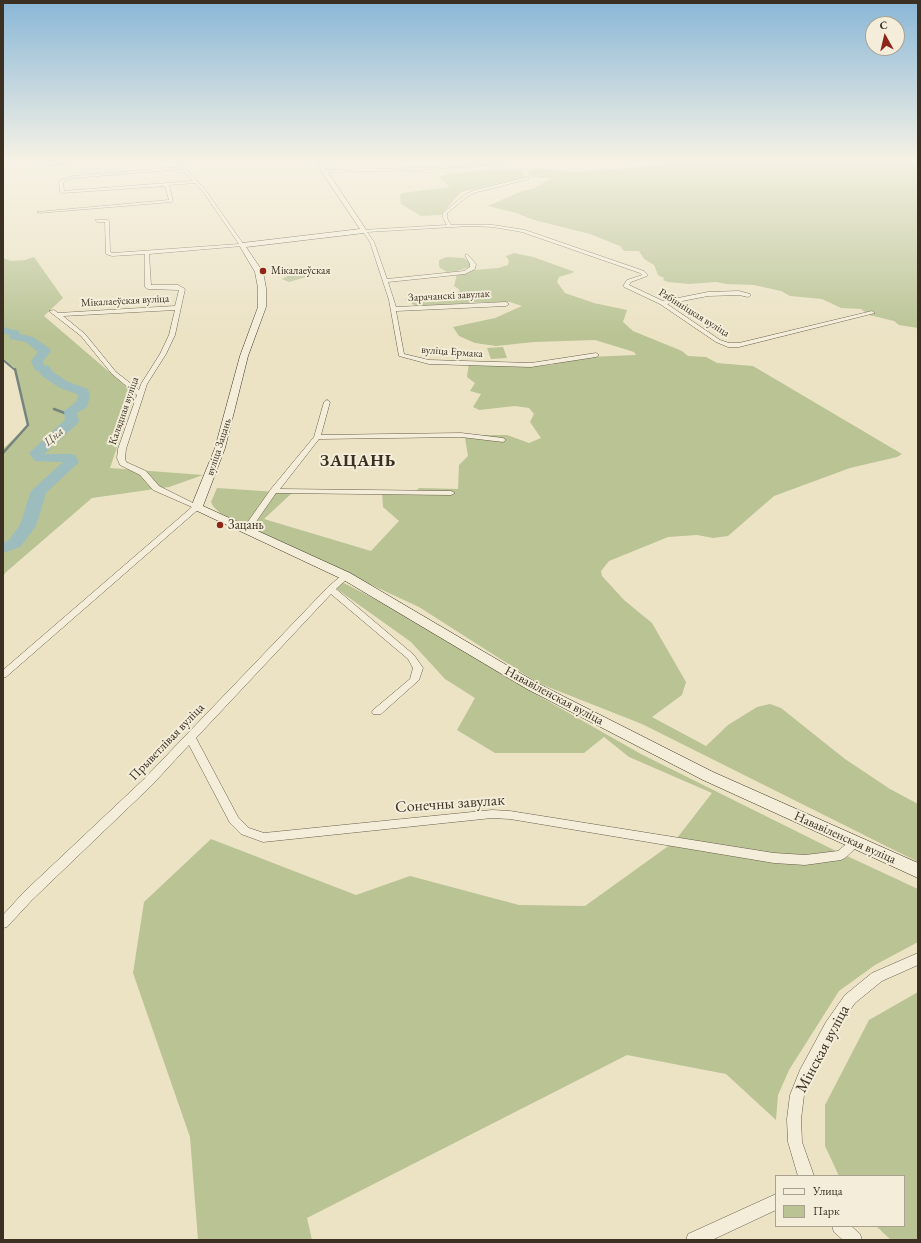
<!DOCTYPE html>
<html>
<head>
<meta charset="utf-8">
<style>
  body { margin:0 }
  #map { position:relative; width:921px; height:1243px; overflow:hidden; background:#ece3c5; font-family:"EB Garamond",serif }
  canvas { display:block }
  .frame { position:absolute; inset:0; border:4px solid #3c3022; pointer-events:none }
  .legend { position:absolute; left:775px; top:1175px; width:130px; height:52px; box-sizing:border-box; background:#f3edd9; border:1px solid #aaa190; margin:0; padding:5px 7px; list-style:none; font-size:12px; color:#3c3022 }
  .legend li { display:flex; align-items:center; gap:8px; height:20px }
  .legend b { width:20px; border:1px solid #aaa190 }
  .north { position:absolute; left:865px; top:16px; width:40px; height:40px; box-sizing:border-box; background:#f3edd9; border:1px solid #aaa190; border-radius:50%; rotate:352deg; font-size:11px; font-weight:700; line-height:16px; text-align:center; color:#3c3022 }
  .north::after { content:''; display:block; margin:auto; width:14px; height:18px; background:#8f2418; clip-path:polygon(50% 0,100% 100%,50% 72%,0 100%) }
</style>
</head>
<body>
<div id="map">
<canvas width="921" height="1243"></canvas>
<div class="frame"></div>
<ul class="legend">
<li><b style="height:5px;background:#f3edd9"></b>Улица</li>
<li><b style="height:11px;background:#b9c394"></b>Парк</li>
</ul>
<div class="north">С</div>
</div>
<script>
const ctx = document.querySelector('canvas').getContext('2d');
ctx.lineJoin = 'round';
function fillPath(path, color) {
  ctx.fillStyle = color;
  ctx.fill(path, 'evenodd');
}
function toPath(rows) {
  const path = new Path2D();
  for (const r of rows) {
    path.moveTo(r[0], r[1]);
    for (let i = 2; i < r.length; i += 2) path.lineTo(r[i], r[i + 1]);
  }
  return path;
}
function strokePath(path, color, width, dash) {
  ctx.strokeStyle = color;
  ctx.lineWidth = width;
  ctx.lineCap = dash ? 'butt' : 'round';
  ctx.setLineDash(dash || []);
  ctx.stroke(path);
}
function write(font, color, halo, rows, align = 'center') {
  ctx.font = font + ' "EB Garamond",serif';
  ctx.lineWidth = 4;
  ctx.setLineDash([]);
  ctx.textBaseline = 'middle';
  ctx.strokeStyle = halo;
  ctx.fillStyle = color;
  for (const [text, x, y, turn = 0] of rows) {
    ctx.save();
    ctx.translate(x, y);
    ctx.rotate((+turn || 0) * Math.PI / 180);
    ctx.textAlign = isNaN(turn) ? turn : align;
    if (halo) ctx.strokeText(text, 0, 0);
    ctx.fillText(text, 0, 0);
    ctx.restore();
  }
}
fillPath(toPath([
  [657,160,918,160,918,328,899,325,894,321,869,315,861,309,841,308,822,299,790,296,781,291,754,285,726,284,716,282,689,284,668,282,663,280,664,278,658,275,654,265,644,259,639,251,624,251,620,246,590,234,534,220,516,213,488,206,522,191,533,189,551,178,530,177,527,170,536,168,573,172,668,165],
  [485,170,522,170,525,177,461,192,441,215,421,216,401,204,400,195,402,193,450,187,439,177,448,174],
  [514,253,533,257,575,272,559,277,557,282,565,293,594,303,627,310,623,322,633,331,682,351,688,356,706,357,717,363,753,366,902,454,897,457,850,468,774,496,728,536,713,538,697,535,668,537,609,561,601,571,602,576,624,600,652,623,686,682,682,695,652,717,706,746,728,725,757,707,770,704,781,708,845,759,890,789,918,804,918,862,642,724,538,683,419,607,249,528,220,513,213,506,211,502,217,488,292,493,264,519,371,551,399,521,383,507,382,493,414,493,419,488,458,489,459,465,468,456,465,438,454,435,507,435,529,443,541,438,530,422,534,414,529,408,515,406,479,410,473,407,481,394,470,391,475,383,467,377,469,363,526,366,552,365,562,358,636,355,634,352,595,340,534,342,496,346,475,343,459,336,453,327,495,318,522,306,510,302,481,302,417,307,405,299,455,295,460,290,454,286,457,274,474,270,498,268,508,265,509,261,506,256],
  [34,257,63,298,44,316,135,394,110,468,203,475,169,487,92,498,5,573,3,578,3,449,28,425,15,368,3,360,3,258,11,261,25,260],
  [447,257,464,258,471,263,470,267,457,271,447,272,440,268,439,266,439,260],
  [308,272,313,275,289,282,282,279,289,275],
  [503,347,507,358,491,359,487,348],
  [340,581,406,615,530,691,641,754,832,849,918,889,918,942,875,965,839,991,789,1070,778,1095,776,1120,726,1074,627,1055,307,1218,312,1240,198,1240,190,1137,133,973,144,902,211,839,356,895,410,876,519,905,585,906,674,842,712,793,629,757,604,737,584,753,495,753,457,730,475,698,445,679,411,642,334,587],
  [918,992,918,1240,891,1240,876,1226,904,1226,904,1176,839,1176,825,1146,825,1105,869,1020]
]), '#b9c394');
strokePath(toPath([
  [3,360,15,370]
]), '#76847f', 2);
strokePath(toPath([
  [54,409,70,415],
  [3,453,28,425,15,369]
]), '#76847f', 2.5);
fillPath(toPath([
  [3,327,19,331,20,334,33,337,49,348,51,351,43,361,44,365,49,366,52,371,68,382,88,389,90,396,87,407,77,413,79,421,77,424,44,454,70,454,75,455,79,462,46,493,36,526,20,547,3,553,3,542,8,541,20,525,31,491,63,462,35,461,29,453,65,420,64,411,76,402,78,396,77,394,60,388,42,376,39,371,35,370,31,361,38,352,26,342,10,339,9,335,3,333,3,327]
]), '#9cbcbd');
const street = toPath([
  [89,160,109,160,47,166,45,165,89,160],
  [174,160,178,160,206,191,244,245,242,246,149,254,151,285,178,285,185,289,175,335,166,354,147,384,126,449,125,458,126,462,146,471,159,486,201,507,6,677,3,678,3,670,192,507,153,490,140,475,120,465,117,458,118,449,137,395,112,374,81,336,49,311,54,310,58,313,175,306,179,290,148,289,145,287,145,254,112,256,106,254,105,222,97,222,95,220,107,220,109,221,110,252,113,253,239,244,204,193,195,183,169,185,173,201,171,202,39,213,37,212,169,200,165,186,62,193,60,192,59,181,73,176,180,167,174,160],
  [182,169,193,181,64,191,63,182,73,178,182,169],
  [175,310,169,335,160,354,141,384,139,390,116,372,85,334,63,316,175,310],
  [536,160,561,160,420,170,324,172,322,171,324,170,420,168,536,160],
  [528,177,529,179,477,192,468,196,447,213,447,218,451,225,493,225,525,230,644,271,648,275,647,276,631,282,629,285,663,301,708,292,739,291,750,294,751,295,748,297,739,295,708,296,667,304,720,340,729,343,739,343,872,311,875,313,739,347,728,347,716,342,660,304,624,287,623,286,627,280,642,275,640,273,522,232,493,227,470,226,367,232,374,242,387,279,464,271,470,267,470,264,465,255,467,254,476,264,475,269,465,274,388,282,396,307,506,302,509,304,506,306,396,311,404,354,429,360,531,363,596,353,599,355,596,357,531,367,429,364,399,356,389,300,370,242,362,230,447,225,443,218,443,213,466,194,475,190,528,177],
  [327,400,330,402,321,435,461,433,503,438,506,440,503,442,461,437,319,439,280,489,451,491,455,493,451,495,276,493,249,532,243,532,242,530,271,489,314,437,324,402,327,400],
  [346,573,350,576,336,589,414,655,423,668,419,680,381,714,373,714,372,712,373,710,410,679,413,668,408,659,331,594,196,738,238,817,249,828,264,833,492,810,510,811,774,853,805,855,838,851,851,840,855,838,859,840,861,843,845,858,841,860,805,865,774,863,510,819,492,818,263,842,241,834,230,823,189,745,152,785,32,900,7,927,3,928,3,915,24,892,144,779,328,587,343,574,346,573],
  [918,953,918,965,882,981,855,1003,836,1030,811,1078,804,1095,801,1119,802,1142,814,1176,798,1176,788,1142,787,1119,790,1095,800,1070,826,1022,845,995,872,973,918,953],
  [776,1194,776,1210,712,1240,686,1240,688,1234,776,1194],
  [832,1226,851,1226,860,1234,862,1240,843,1240,834,1232,832,1226]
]);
const secondary = toPath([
  [316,160,322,160,329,174,367,231,364,233,246,247,263,272,266,288,266,307,248,356,225,448,203,506,350,573,537,683,713,772,918,863,918,878,703,780,527,689,342,579,193,509,191,507,215,448,240,356,258,307,258,288,255,272,239,245,242,243,360,229,323,174,316,160]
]);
strokePath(street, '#685d4b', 1);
strokePath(secondary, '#3c3022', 1);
fillPath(street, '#f3edd9');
fillPath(secondary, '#f3edd9');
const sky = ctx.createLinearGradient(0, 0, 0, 334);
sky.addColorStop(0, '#89b7d7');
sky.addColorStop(0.48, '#f6f2e5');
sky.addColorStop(1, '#f6f2e500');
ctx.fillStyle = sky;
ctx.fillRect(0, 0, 921, 334);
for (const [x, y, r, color] of [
  [263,271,4,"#8f2418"],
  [220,525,4,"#8f2418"]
]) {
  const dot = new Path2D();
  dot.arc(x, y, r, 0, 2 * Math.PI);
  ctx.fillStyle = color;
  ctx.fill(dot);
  strokePath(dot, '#f3edd9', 1.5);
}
write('11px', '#3c3022', '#f3edd9', [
  ["Мікалаеўская",271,271]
], 'left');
write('11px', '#3c3022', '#f3edd9', [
  ["Зарачанскі завулак",449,296,-3],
  ["Мікалаеўская вуліца",125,301,-3],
  ["Рабінніцкая вуліца",694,313,32],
  ["вуліца Ермака",452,352,4],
  ["Калядная вуліца",124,411,-71],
  ["вуліца Зацань",219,447,-72]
]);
write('italic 12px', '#545349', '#f3edd9', [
  ["Цна",54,437,-41]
]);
write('13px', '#3c3022', '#f3edd9', [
  ["Зацань",228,525]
], 'left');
write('13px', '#3c3022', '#f3edd9', [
  ["Нававіленская вуліца",554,696,28],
  ["Прыветлівая вуліца",167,742,-46],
  ["Нававіленская вуліца",845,838,24]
]);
write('16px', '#3c3022', '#f3edd9', [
  ["Сонечны завулак",450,804,-4],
  ["Мінская вуліца",823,1049,-62]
]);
ctx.letterSpacing = '1px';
write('bold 17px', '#3c3022', '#f3edd9', [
  ["ЗАЦАНЬ",358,461]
]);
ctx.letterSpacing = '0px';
</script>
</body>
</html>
